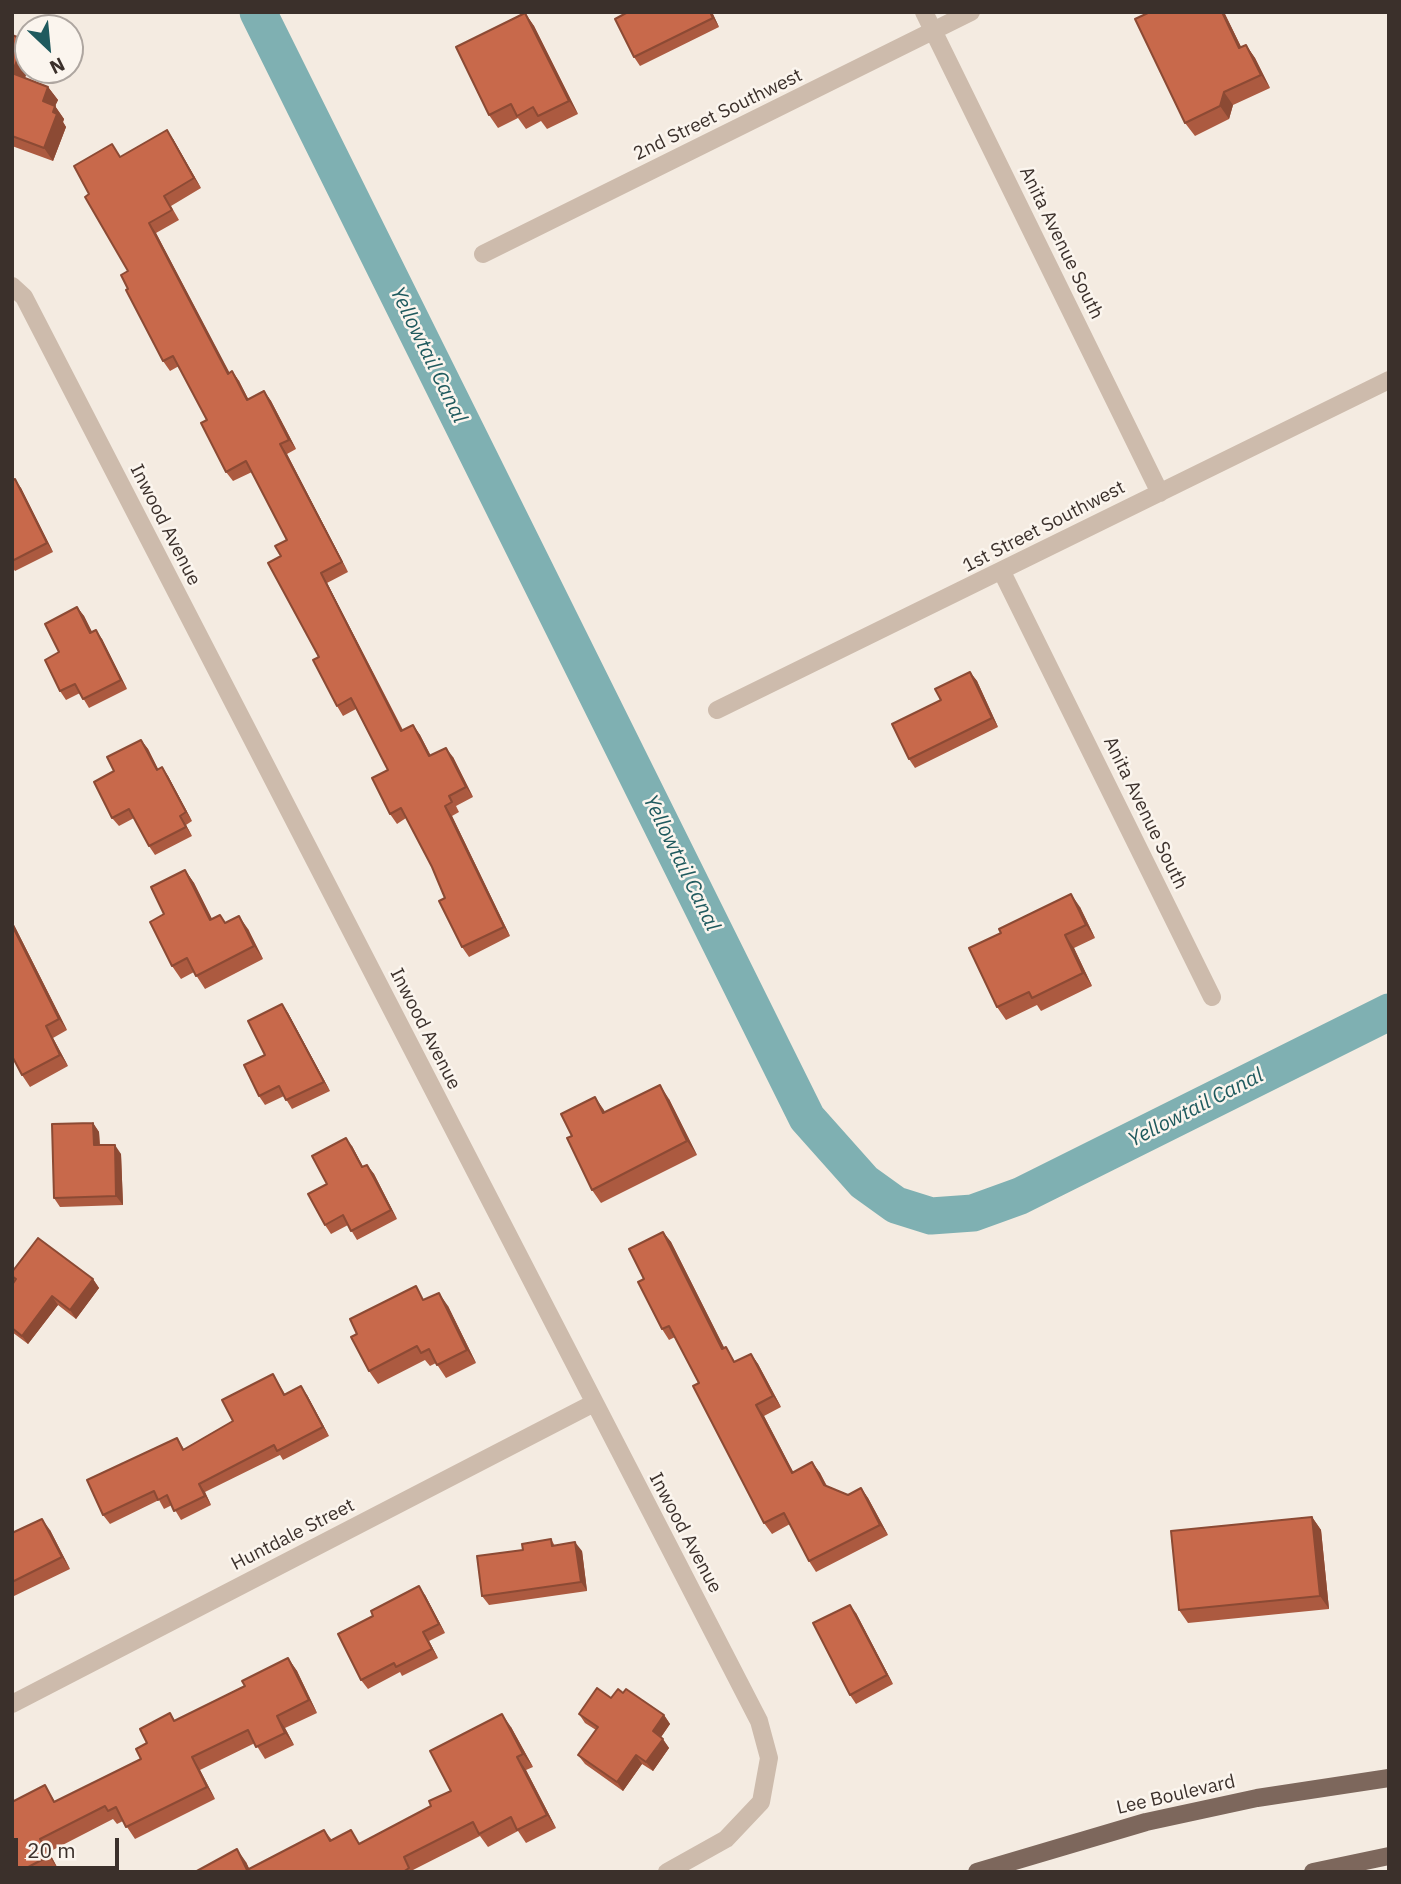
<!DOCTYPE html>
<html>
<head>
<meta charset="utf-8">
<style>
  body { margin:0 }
  #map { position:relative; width:1401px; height:1884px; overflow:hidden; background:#f4ebe1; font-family:"IBM Plex Sans",sans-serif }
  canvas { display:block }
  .frame { position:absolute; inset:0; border:14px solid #3b302b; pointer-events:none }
  .north { position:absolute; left:14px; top:14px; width:70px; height:70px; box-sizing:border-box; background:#fbf5ee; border:2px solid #aea6a0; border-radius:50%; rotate:154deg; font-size:19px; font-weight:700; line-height:28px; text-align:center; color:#3b302b }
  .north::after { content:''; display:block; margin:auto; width:24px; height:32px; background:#1f5a5e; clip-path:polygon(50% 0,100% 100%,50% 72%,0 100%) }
  .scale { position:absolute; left:14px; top:1838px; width:105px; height:32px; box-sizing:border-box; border:4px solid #3b302b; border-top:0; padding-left:9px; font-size:21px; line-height:24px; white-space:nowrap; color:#3b302b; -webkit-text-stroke:5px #fbf5ee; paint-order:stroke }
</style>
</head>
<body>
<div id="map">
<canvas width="1401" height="1884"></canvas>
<div class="frame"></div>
<div class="north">N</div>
<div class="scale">20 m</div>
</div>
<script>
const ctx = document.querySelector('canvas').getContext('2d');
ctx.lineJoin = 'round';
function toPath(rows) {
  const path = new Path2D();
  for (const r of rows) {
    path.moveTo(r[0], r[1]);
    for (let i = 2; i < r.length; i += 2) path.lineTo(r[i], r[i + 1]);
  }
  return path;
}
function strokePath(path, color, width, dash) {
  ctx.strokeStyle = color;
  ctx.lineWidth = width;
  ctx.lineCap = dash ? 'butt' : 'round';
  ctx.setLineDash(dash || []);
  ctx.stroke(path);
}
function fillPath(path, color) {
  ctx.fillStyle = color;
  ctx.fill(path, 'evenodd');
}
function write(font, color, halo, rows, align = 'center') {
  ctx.font = font + ' "IBM Plex Sans",sans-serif';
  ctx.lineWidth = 5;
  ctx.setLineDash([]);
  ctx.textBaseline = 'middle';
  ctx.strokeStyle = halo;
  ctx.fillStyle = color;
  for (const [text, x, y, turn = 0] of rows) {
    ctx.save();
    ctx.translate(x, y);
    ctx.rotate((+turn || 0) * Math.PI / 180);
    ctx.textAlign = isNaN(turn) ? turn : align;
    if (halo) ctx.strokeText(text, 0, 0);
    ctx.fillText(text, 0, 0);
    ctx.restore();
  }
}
strokePath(toPath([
  [258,12,807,1118,864,1182,896,1205,931,1216,973,1213,1020,1196,1389,1012]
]), '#7fb0b2', 37);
strokePath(toPath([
  [924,12,1160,493],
  [483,254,971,12],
  [12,286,24,297,759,1721,769,1758,761,1802,726,1839,667,1872],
  [1002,572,1212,997],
  [717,710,1389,380],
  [12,1704,594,1403]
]), '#cdbbac', 18);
strokePath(toPath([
  [977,1872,1146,1822,1257,1798,1389,1778],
  [1313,1872,1389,1856]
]), '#7d675c', 18);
fillPath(toPath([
  [712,12,719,27,640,66,634,57],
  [1150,12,1224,12,1241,47,1246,45,1255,58,1270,88,1233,105,1229,119,1195,136,1185,123],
  [525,13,534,26,578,114,547,129,541,121,526,129,518,118,498,128,489,115],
  [12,35,25,40,28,44,28,69,25,78,48,87,58,100,55,106,64,119,63,122,66,127,53,161,12,146],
  [173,139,201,188,171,206,179,220,156,233,229,373,232,371,239,381,248,399,264,391,271,401,296,449,287,454,348,572,327,583,403,730,413,725,420,735,431,756,453,757,473,797,456,806,459,812,452,816,510,936,469,957,462,947,445,898,432,867,406,818,397,824,390,814,388,770,356,709,343,716,337,706,281,556,287,540,252,472,233,481,226,472,207,420,179,366,170,371,163,361,128,289,128,271,89,194,120,157],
  [12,480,21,488,53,552,15,571,12,567],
  [77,607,84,616,92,632,102,639,127,689,89,708,80,693,66,700,60,691,59,652],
  [970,672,977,681,998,727,915,768,909,759,941,700],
  [141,740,148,749,158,769,162,767,168,776,192,821,186,825,192,836,155,855,149,846,134,818,119,826,112,818,114,771],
  [185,870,194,883,212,919,220,915,226,923,248,929,263,959,205,989,194,972,181,979,172,966,164,914],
  [1080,907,1095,938,1074,948,1092,986,1041,1011,1037,1005,1006,1020,997,1007],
  [12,921,67,1030,53,1038,68,1066,30,1087,22,1075,12,1056],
  [282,1004,288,1013,330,1091,292,1109,284,1096,265,1105,259,1096,265,1055],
  [669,1099,697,1155,601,1203,592,1190,572,1136,605,1112],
  [93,1123,99,1132,100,1145,121,1154,123,1205,60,1207,54,1198],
  [352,1146,363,1167,367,1165,374,1174,397,1219,357,1240,348,1225,331,1234,325,1225,327,1184],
  [663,1232,671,1242,724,1348,726,1347,735,1362,751,1354,758,1364,781,1407,764,1416,793,1472,812,1462,820,1473,827,1486,848,1495,861,1488,868,1498,888,1535,816,1572,809,1561,790,1524,772,1534,764,1523,699,1383,675,1337,669,1340,662,1329,644,1279],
  [12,1272,93,1279,99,1288,76,1319,58,1305,28,1344,12,1332,12,1285,15,1282,12,1278],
  [425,1299,448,1306,476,1363,446,1378,436,1363,430,1366,425,1360,378,1384,369,1371],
  [273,1374,285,1394,307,1395,329,1436,283,1460,280,1455,205,1492,211,1505,181,1520,172,1505,164,1509,159,1500,110,1524,103,1515,177,1438,184,1449,233,1421],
  [1312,1517,1321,1530,1329,1609,1188,1623,1179,1610],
  [50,1530,70,1569,12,1597,12,1533],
  [551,1539,555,1546,582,1551,587,1591,489,1605,482,1596,523,1550],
  [425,1595,445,1633,429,1641,438,1658,402,1676,400,1672,368,1689,361,1680],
  [856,1613,893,1684,856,1704,850,1695],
  [288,1658,297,1671,317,1713,285,1728,294,1745,265,1759,255,1743,200,1770,215,1799,135,1839,123,1821,117,1824,113,1819,49,1852,58,1869,52,1872,12,1872,45,1785,55,1802,141,1759,147,1743,170,1713,175,1721,245,1686],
  [623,1693,664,1715,670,1724,661,1737,669,1748,653,1771,642,1764,623,1791,585,1764,578,1755,596,1730,585,1723,579,1714],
  [511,1727,533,1767,526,1770,556,1828,526,1843,518,1831,488,1847,480,1836,413,1870,413,1872,195,1872,246,1862,249,1869,324,1830,332,1840,361,1843,431,1806,451,1791]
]), '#ac5a40');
fillPath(toPath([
  [710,12,712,12,719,27,713,18],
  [1222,12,1224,12,1248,61,1239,48],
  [525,13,534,26,578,114,569,101],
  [25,40,28,44,28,69,22,86,12,73],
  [1246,45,1255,58,1270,88,1261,75],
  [48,87,58,100,55,106,64,119,63,122,66,127,53,161,44,148,43,101],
  [1224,92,1233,105,1229,119,1220,106],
  [167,130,173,139,201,188,194,178],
  [149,223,156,233,235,383,228,374],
  [232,371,239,381,254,410,247,400],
  [264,391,271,401,296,449,289,440],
  [280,444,287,454,348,572,342,562],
  [15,479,21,488,53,552,47,543],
  [321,573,327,583,408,741,401,731],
  [77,607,84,616,97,642,90,633],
  [96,630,102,639,127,689,121,680],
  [970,672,977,681,998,727,992,718],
  [413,725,420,735,436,766,429,756],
  [141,740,148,749,163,779,157,770],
  [446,748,453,757,473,797,466,787],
  [162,767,168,776,192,821,186,812],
  [445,806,452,816,510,936,504,927],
  [180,816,186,825,192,836,186,827],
  [185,870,194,883,219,933,210,920],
  [1071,894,1080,907,1095,938,1086,925],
  [239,916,248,929,263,959,254,946],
  [12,921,67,1030,59,1019,12,925],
  [1065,935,1074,948,1092,986,1083,973],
  [282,1004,288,1013,330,1091,324,1082],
  [46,1026,53,1038,68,1066,60,1055],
  [660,1085,669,1099,697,1155,687,1141],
  [595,1097,604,1110,612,1127,603,1113],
  [93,1123,99,1132,100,1154,94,1145],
  [346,1138,352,1146,368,1176,362,1167],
  [115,1145,121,1154,123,1205,116,1196],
  [367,1165,374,1174,397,1219,391,1210],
  [663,1232,671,1242,730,1359,722,1349],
  [93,1279,99,1288,76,1319,70,1310],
  [439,1293,448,1306,476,1363,467,1350],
  [52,1296,58,1305,28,1344,22,1336],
  [751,1354,758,1364,781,1407,773,1396],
  [301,1386,307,1395,329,1436,323,1427],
  [756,1405,764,1416,799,1483,792,1473],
  [812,1462,820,1473,831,1495,824,1485],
  [199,1484,205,1492,211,1505,205,1496],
  [861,1488,868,1498,888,1535,880,1525],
  [1312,1517,1321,1530,1329,1609,1320,1596],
  [42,1519,50,1530,70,1569,62,1557],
  [575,1542,582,1551,587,1591,581,1582],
  [419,1586,425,1595,445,1633,439,1624],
  [850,1605,856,1613,893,1684,887,1675],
  [423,1632,429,1641,438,1658,432,1649],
  [288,1658,297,1671,317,1713,309,1700],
  [502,1714,511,1727,533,1767,523,1754],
  [664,1715,670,1724,659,1740,653,1731],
  [277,1716,285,1728,294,1745,285,1733],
  [663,1739,669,1748,653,1771,646,1762],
  [636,1755,642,1764,623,1791,617,1782],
  [192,1757,200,1770,215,1799,207,1787],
  [517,1757,526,1770,556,1828,547,1815],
  [40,1839,49,1852,58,1869,49,1856],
  [237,1849,246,1862,251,1872,249,1872]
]), '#8c4a34');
const building = toPath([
  [628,12,710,12,713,18,634,57,615,19,628,12],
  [1150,12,1222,12,1239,48,1246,45,1261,75,1224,92,1220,106,1185,123,1135,19,1150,12],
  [525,13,569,101,538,116,533,107,517,116,511,104,489,115,456,47,525,13],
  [12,35,25,40,12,73,48,87,43,101,55,106,53,112,57,114,44,148,12,136,12,35],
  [167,130,194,178,164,196,172,210,149,223,228,374,232,371,247,400,264,391,289,440,280,444,342,562,321,573,401,731,413,725,429,756,446,748,466,787,449,796,452,802,445,806,504,927,462,947,439,901,445,898,432,867,401,808,390,814,372,778,388,770,351,698,337,706,313,660,319,657,268,563,281,556,275,546,287,540,246,461,226,472,201,423,207,420,173,356,163,361,126,290,128,289,121,275,128,271,85,197,89,194,74,166,112,144,120,157,167,130],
  [15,479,47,543,12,561,12,480,15,479],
  [77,607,90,633,96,630,121,680,83,699,75,684,60,691,45,660,59,652,45,624,77,607],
  [970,672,992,718,909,759,892,724,941,700,935,689,970,672],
  [141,740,157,770,162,767,186,812,180,816,186,827,149,846,129,809,112,818,94,782,114,771,107,757,141,740],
  [185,870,210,920,220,915,225,923,239,916,254,946,196,976,187,958,172,966,150,922,164,914,151,887,185,870],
  [1071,894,1086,925,1065,935,1083,973,1032,998,1029,992,997,1007,969,948,1001,933,999,929,1071,894],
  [12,925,59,1019,46,1026,60,1055,22,1075,12,1056,12,925],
  [282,1004,324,1082,286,1100,279,1086,259,1096,244,1065,265,1055,248,1021,282,1004],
  [660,1085,687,1141,592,1190,567,1138,572,1136,561,1114,595,1097,603,1113,660,1085],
  [93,1123,94,1145,115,1145,116,1196,54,1198,52,1124,93,1123],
  [346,1138,362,1167,367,1165,391,1210,351,1231,343,1215,325,1225,308,1194,327,1184,312,1156,346,1138],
  [663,1232,722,1349,726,1347,734,1362,751,1354,773,1396,756,1405,792,1473,812,1462,824,1485,848,1495,861,1488,880,1525,809,1561,784,1513,764,1523,693,1386,699,1383,669,1326,662,1329,638,1282,644,1279,629,1249,663,1232],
  [38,1238,93,1279,70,1310,52,1296,22,1336,12,1328,12,1285,16,1279,12,1276,12,1272,38,1238],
  [416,1286,423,1300,439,1293,467,1350,437,1365,429,1349,421,1353,417,1346,369,1371,351,1337,357,1334,350,1319,416,1286],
  [273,1374,284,1395,301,1386,323,1427,277,1451,274,1445,199,1484,205,1496,174,1511,167,1495,158,1500,154,1491,103,1515,87,1480,177,1438,183,1450,233,1421,222,1400,273,1374],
  [1312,1517,1320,1596,1179,1610,1171,1531,1312,1517],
  [42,1519,62,1557,12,1582,12,1533,42,1519],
  [551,1539,552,1546,575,1542,581,1582,482,1596,477,1556,523,1550,522,1544,551,1539],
  [419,1586,439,1624,423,1632,432,1649,396,1667,394,1663,361,1680,338,1634,373,1616,371,1611,419,1586],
  [850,1605,887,1675,850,1695,813,1623,850,1605],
  [288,1658,309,1700,277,1716,285,1733,256,1747,248,1730,192,1757,207,1787,126,1827,116,1807,108,1811,105,1806,40,1839,49,1856,19,1872,12,1872,12,1802,45,1785,54,1802,141,1759,136,1749,147,1743,140,1729,170,1713,174,1721,245,1686,242,1681,288,1658],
  [597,1688,611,1698,618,1689,623,1693,626,1689,664,1715,653,1731,663,1739,646,1762,636,1755,617,1782,578,1755,598,1727,579,1714,597,1688],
  [502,1714,523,1754,517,1757,547,1815,517,1830,511,1817,479,1834,473,1822,404,1857,409,1868,403,1872,195,1872,237,1849,247,1870,324,1830,330,1841,351,1830,359,1844,431,1806,429,1801,451,1791,430,1751,502,1714]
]);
fillPath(building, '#c8694b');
strokePath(building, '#8c4a34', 2);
write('19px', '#3b302b', '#fbf5ee', [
  ["2nd Street Southwest",718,115,-26],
  ["Anita Avenue South",1061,243,64],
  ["Inwood Avenue",165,525,63],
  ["1st Street Southwest",1044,527,-27],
  ["Anita Avenue South",1145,813,64],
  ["Inwood Avenue",425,1029,63],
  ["Inwood Avenue",685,1533,62],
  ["Huntdale Street",293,1535,-27],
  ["Lee Boulevard",1176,1795,-13]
]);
write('italic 21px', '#1f5a5e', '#fbf5ee', [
  ["Yellowtail Canal",428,355,64],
  ["Yellowtail Canal",681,863,64],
  ["Yellowtail Canal",1196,1108,-27]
]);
</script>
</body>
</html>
